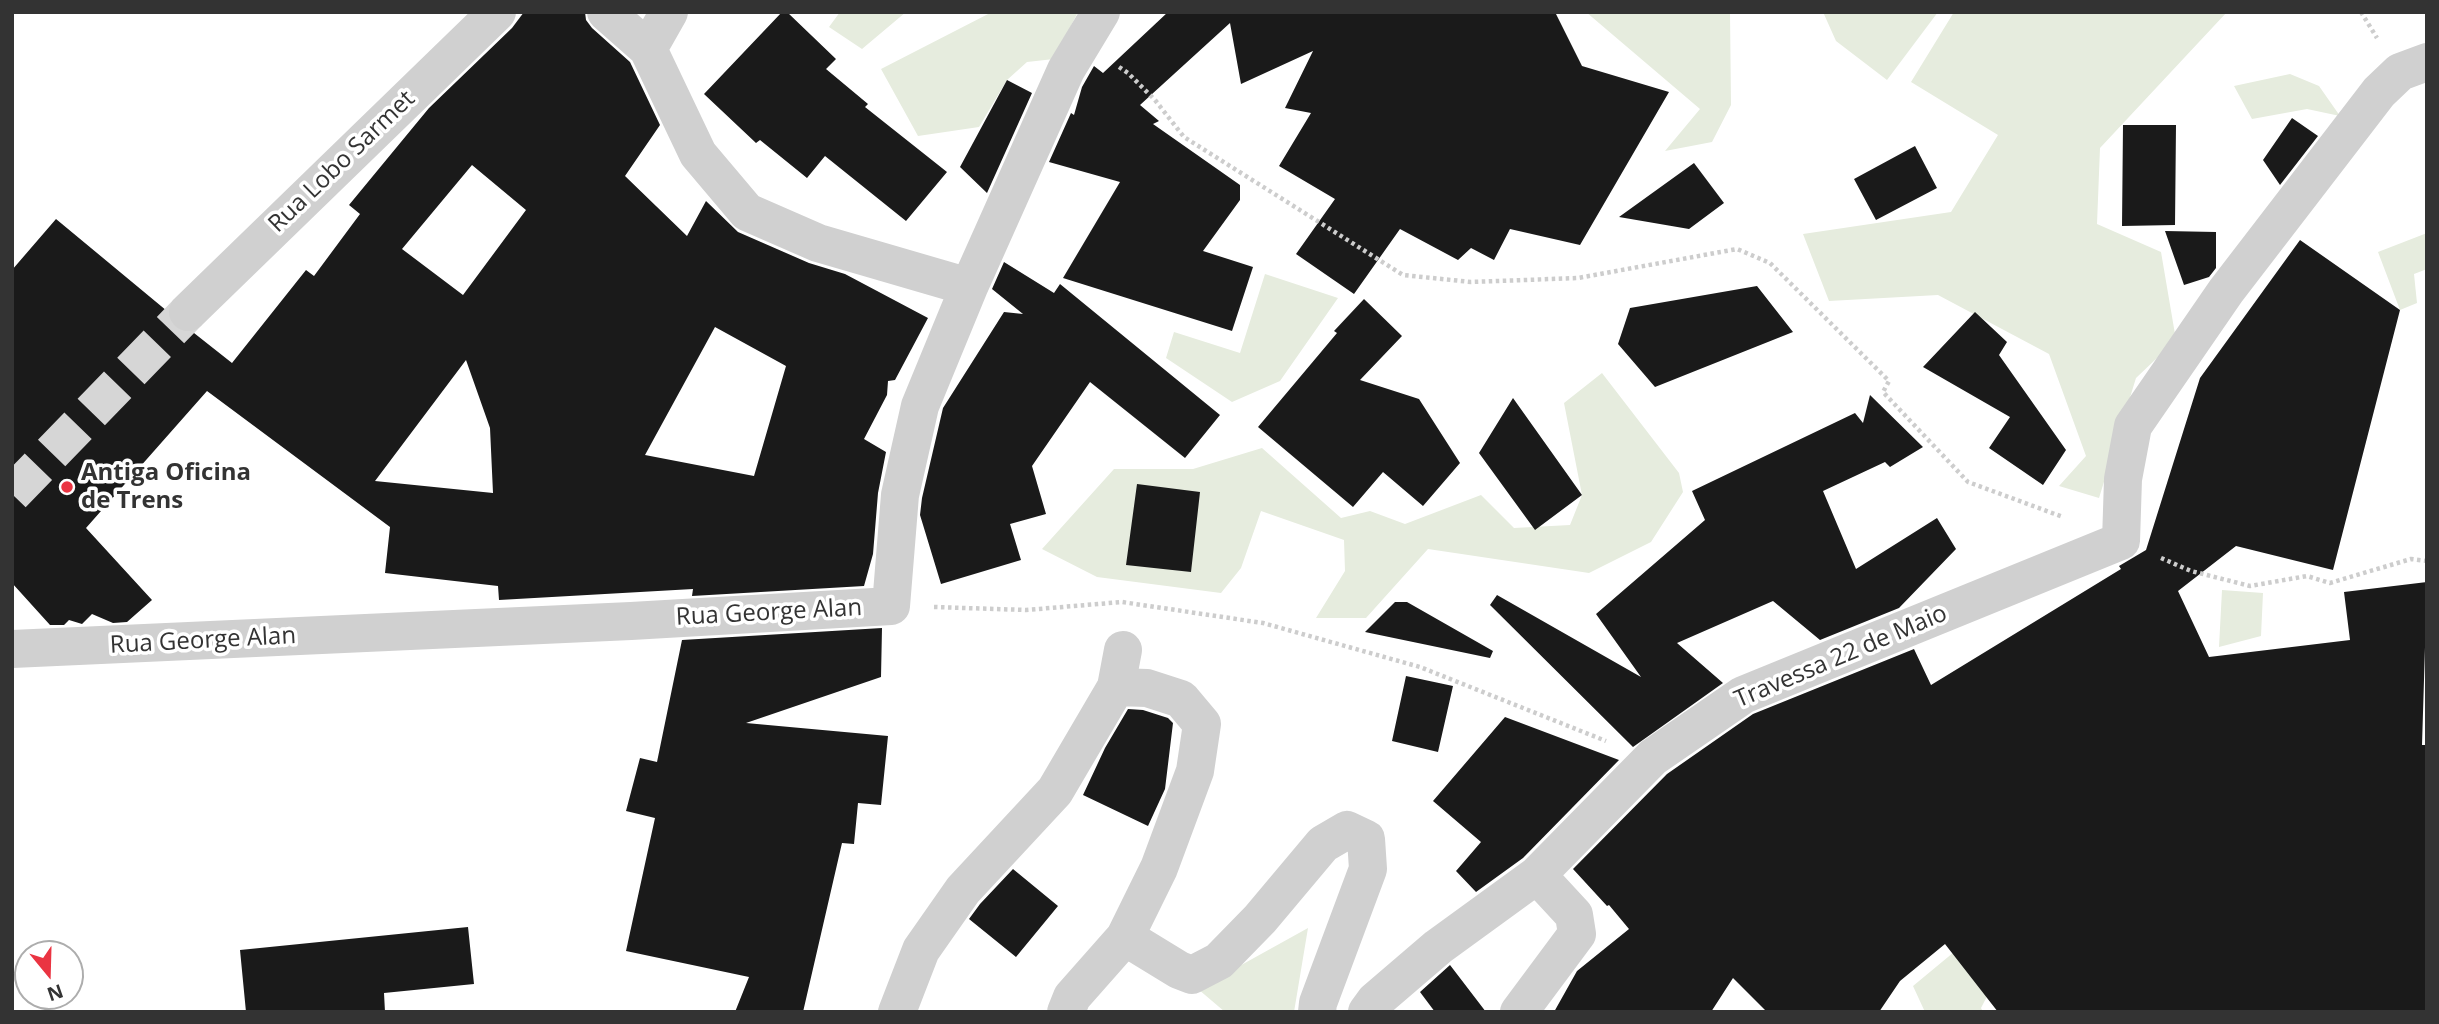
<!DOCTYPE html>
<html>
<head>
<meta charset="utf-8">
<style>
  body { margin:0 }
  #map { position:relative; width:2439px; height:1024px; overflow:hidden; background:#fff; font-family:"Open Sans",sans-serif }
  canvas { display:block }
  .frame { position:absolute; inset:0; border:14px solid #333; pointer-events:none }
  .north { position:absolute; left:14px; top:940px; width:70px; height:70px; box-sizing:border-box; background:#fff; border:2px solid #adadad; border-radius:50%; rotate:161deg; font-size:19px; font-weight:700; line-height:28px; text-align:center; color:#333 }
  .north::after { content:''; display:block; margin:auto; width:24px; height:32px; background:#ea3442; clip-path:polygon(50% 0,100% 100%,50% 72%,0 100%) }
</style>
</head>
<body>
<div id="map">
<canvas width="2439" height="1024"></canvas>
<div class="frame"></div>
<div class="north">N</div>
</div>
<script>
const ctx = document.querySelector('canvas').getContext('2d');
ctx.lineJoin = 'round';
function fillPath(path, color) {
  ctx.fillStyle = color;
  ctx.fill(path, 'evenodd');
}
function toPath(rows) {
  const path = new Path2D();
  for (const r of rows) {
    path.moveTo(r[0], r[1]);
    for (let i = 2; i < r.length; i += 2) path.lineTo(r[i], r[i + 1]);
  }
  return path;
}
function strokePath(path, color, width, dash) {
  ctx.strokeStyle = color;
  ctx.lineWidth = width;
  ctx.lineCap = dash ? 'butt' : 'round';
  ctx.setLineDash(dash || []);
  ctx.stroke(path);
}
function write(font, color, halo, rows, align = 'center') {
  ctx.font = font + ' "Open Sans",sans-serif';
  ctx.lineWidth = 7;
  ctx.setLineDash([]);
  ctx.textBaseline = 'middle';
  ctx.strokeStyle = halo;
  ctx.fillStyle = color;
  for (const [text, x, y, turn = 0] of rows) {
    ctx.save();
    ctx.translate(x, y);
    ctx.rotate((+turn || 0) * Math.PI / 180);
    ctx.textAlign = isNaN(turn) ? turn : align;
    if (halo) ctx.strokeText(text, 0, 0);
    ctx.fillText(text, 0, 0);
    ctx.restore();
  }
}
fillPath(toPath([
  [840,12,906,12,862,49,829,27],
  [992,12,1078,12,1054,59,1027,62,1007,80,979,127,918,136,881,69],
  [1586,12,1730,12,1731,105,1712,142,1665,151,1700,109],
  [1823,12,1938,12,1887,80,1836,41],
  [1954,12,2227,12,2100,148,2097,224,2161,252,2176,340,2136,378,2099,498,2059,486,2086,456,2049,354,1938,295,1829,301,1803,234,1951,212,1998,135,1911,82],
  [2290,74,2319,86,2340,116,2307,109,2252,119,2234,86],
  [2427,233,2427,269,2414,274,2417,303,2400,310,2378,252],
  [1265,274,1338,298,1280,381,1232,402,1166,358,1174,332,1240,353],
  [1602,373,1679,473,1683,492,1651,542,1589,573,1428,549,1366,618,1316,618,1345,571,1344,540,1261,511,1241,568,1221,593,1097,577,1042,549,1114,469,1193,469,1262,448,1341,518,1370,511,1405,524,1481,495,1514,528,1570,525,1582,495,1564,403],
  [2222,590,2263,593,2261,636,2219,647],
  [1308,928,1294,1012,1225,1012,1198,989],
  [1983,928,2009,954,1981,1008,1983,1012,1925,1012,1913,986]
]), '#e6ecde');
fillPath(toPath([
  [524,12,585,12,586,20,592,28,630,62,660,125,625,176,687,236,706,201,738,232,809,263,845,274,928,318,895,380,888,381,887,395,864,439,886,452,878,493,873,554,864,586,692,596,693,589,499,600,498,586,385,573,390,527,207,391,86,528,152,600,127,622,113,623,92,614,82,624,69,620,64,625,50,625,12,583,12,270,56,219,167,311,167,318,173,328,183,333,194,333,232,363,306,270,314,276,360,214,349,205,429,108,512,28],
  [472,165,526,210,463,295,402,249],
  [715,327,786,366,754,476,645,455],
  [466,360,490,428,493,493,375,481],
  [782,12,787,12,836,59,826,69,868,104,865,107,947,172,906,221,825,156,807,178,760,140,756,143,704,94],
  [1168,12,1555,12,1582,66,1669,92,1580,245,1510,229,1494,260,1471,248,1458,260,1400,229,1354,294,1296,254,1335,199,1279,166,1311,113,1285,108,1313,51,1241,84,1230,23,1140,105,1159,121,1153,124,1240,185,1240,200,1203,251,1253,267,1232,331,1063,278,1120,182,1049,162,1071,113,1074,115,1082,87,1094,66,1103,73],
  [1007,80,1032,93,987,193,960,167],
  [2292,118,2318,136,2280,185,2263,160],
  [2123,125,2176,125,2175,225,2122,226],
  [1915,146,1937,188,1876,220,1854,179],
  [1694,163,1724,203,1689,229,1619,217],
  [2165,231,2216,232,2216,268,2209,277,2184,285],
  [2300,240,2400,310,2333,570,2236,546,2178,591,2209,657,2350,640,2344,592,2427,582,2422,745,2427,745,2427,1012,1998,1012,1945,944,1900,981,1879,1012,1767,1012,1733,978,1711,1012,1554,1012,1577,971,1629,929,1609,905,1607,906,1573,869,1667,774,1753,714,1914,649,1931,685,2121,569,2119,566,2146,550,2200,378],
  [1004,262,1054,293,1060,284,1220,415,1185,458,1090,382,1032,466,1046,514,1010,524,1021,560,941,584,920,515,922,498,943,408,1004,312,1023,314,992,289],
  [1757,286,1793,332,1655,387,1618,344,1630,308],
  [1364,299,1402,336,1360,380,1419,399,1460,463,1423,506,1383,472,1353,507,1258,427,1337,333,1334,331],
  [1975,312,2007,342,1999,355,2066,450,2043,485,1989,448,2010,417,1923,367],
  [1870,395,1923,447,1890,467,1885,462,1823,491,1856,569,1937,518,1956,549,1899,608,1820,640,1773,601,1677,643,1723,683,1633,747,1490,605,1497,595,1641,677,1596,614,1705,520,1692,491,1855,413,1863,423],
  [1513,398,1582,495,1535,530,1479,453],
  [1137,484,1200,492,1191,572,1126,565],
  [1395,602,1407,602,1493,651,1490,658,1365,632],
  [882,628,881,677,746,723,888,736,881,805,858,803,854,844,842,843,803,1012,735,1012,749,977,626,951,655,818,626,811,640,758,657,762,682,640],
  [1406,676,1453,686,1438,752,1392,741],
  [1128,709,1143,710,1168,718,1173,723,1165,789,1148,826,1083,795,1105,748],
  [1505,717,1619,760,1523,858,1476,892,1456,871,1481,842,1433,801],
  [1013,869,1058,906,1016,957,969,919,980,904],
  [468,927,474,984,384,993,385,1012,246,1012,240,950],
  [1450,965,1486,1012,1435,1012,1420,992]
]), '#1a1a1a');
strokePath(toPath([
  [12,494,188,312]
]), '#d6d6d6', 38, [38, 19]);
strokePath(toPath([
  [2361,12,2377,38],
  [1119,67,1128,73,1155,100,1184,137,1403,275,1471,282,1578,278,1737,249,1770,263,1889,381,1883,392,1968,482,2063,517],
  [2161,558,2191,571,2250,586,2307,576,2330,583,2411,559,2427,561],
  [934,607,1026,610,1122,602,1263,623,1420,667,1606,741]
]), '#cdcdcd', 4.5, [3.5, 3.5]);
strokePath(toPath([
  [606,12,648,49,669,12],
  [648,49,698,154,747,212,818,243,969,287],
  [188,312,497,12],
  [12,649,631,621,891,606,900,495,920,406,969,287,1066,70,1101,12],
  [1125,937,1179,970,1192,975,1219,961,1260,919,1323,844,1347,830,1366,839,1368,869,1318,1003,1317,1012],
  [897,1012,921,950,963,890,1055,791,1116,687,1123,650],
  [1066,1012,1072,997,1125,937,1159,868,1195,771,1202,724,1181,699,1147,688,1116,687],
  [1367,1012,1375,1001,1438,947,1537,875,1653,757,1743,695,2121,541,2123,479,2133,426,2226,291,2379,92,2400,72,2427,62],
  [1519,1012,1577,934,1574,915,1537,875]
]), '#d0d0d0', 38);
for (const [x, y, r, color] of [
  [67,487,7,"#ea3442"]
]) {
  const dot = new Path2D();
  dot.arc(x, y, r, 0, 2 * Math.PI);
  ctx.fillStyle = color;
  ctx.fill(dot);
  strokePath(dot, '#fff', 2.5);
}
write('24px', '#333', '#fff', [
  ["Rua Lobo Sarmet",342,162,-44],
  ["Rua George Alan",769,613,-3],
  ["Rua George Alan",203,641,-3],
  ["Travessa 22 de Maio",1841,657,-23]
]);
write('bold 24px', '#333', '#fff', [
  ["Antiga Oficina",81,473],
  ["de Trens",81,501]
], 'left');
</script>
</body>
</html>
